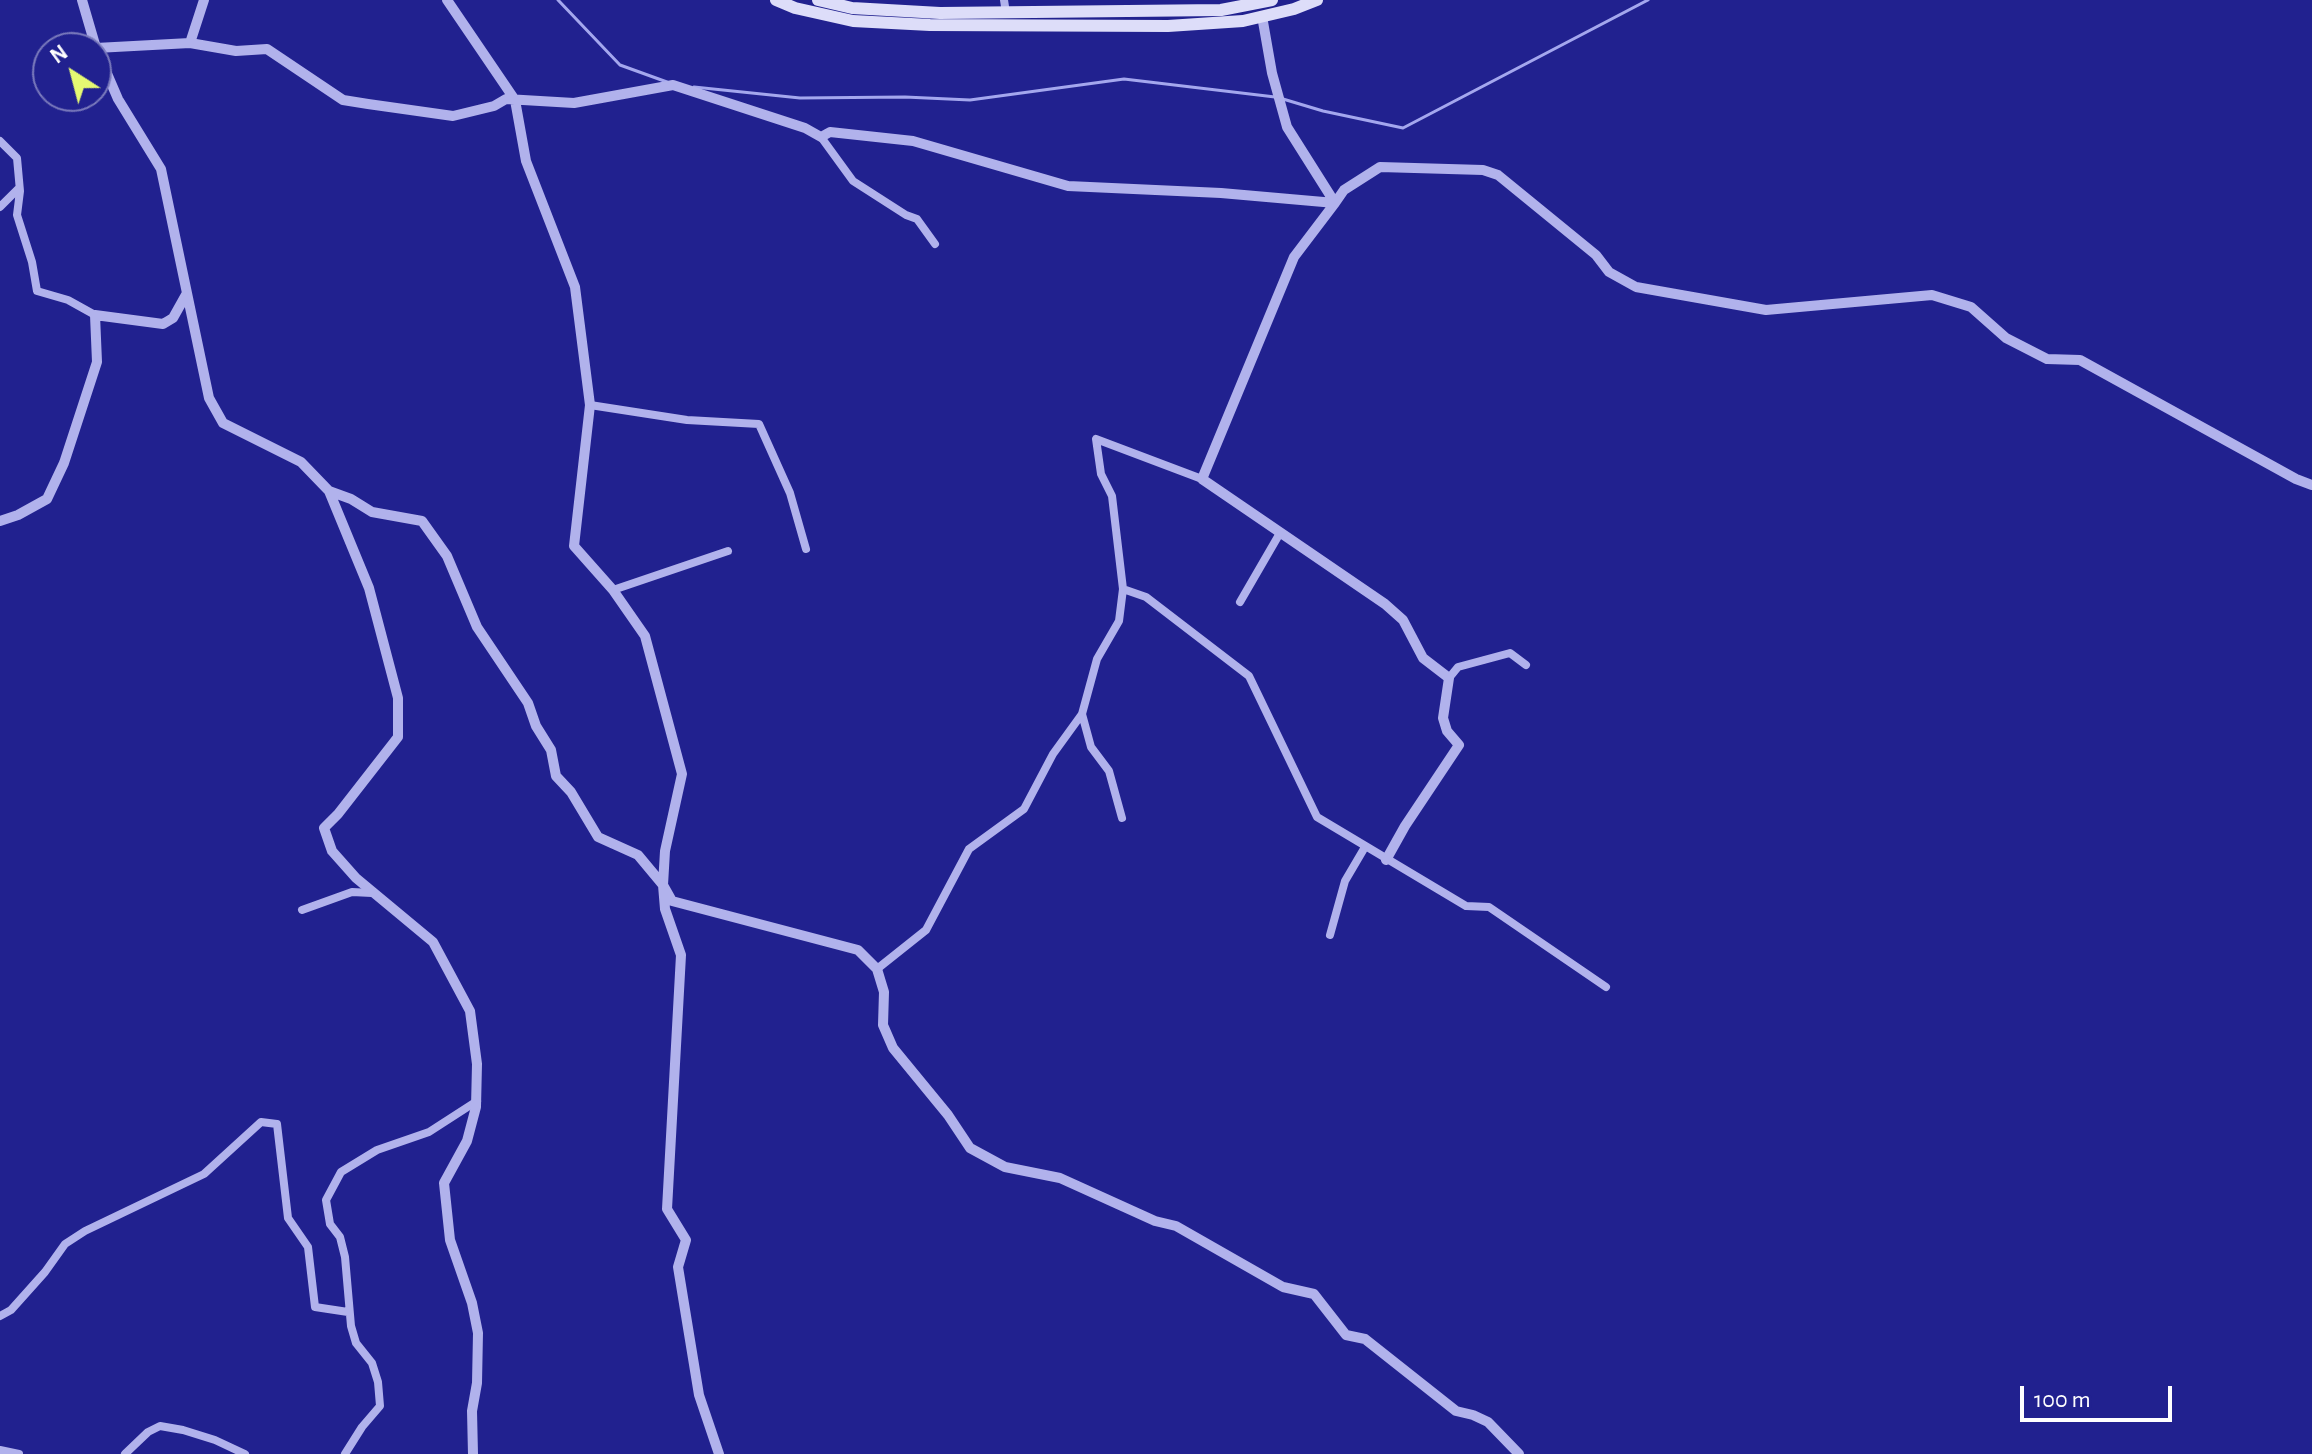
<!DOCTYPE html>
<html>
<head>
<meta charset="utf-8">
<style>
  body { margin:0 }
  #map { position:relative; width:2312px; height:1454px; overflow:hidden; background:#21218f; font-family:"Alegreya Sans",sans-serif }
  canvas { display:block }
  .north { position:absolute; left:32px; top:32px; width:80px; height:80px; box-sizing:border-box; background:#21218f; border:2px solid #7a7abc; border-radius:50%; rotate:324deg; font-size:22px; font-weight:700; line-height:32px; text-align:center; color:#fff }
  .north::after { content:''; display:block; margin:auto; width:28px; height:36px; background:#e5f972; clip-path:polygon(50% 0,100% 100%,50% 72%,0 100%) }
  .scale { position:absolute; left:2020px; top:1386px; width:152px; height:36px; box-sizing:border-box; border:4px solid #fff; border-top:0; padding-left:10px; font-size:24px; line-height:28px; white-space:nowrap; color:#fff; -webkit-text-stroke:6px #21218f; paint-order:stroke }
</style>
</head>
<body>
<div id="map">
<canvas width="2312" height="1454"></canvas>
<div class="north">N</div>
<div class="scale">100 m</div>
</div>
<script>
const ctx = document.querySelector('canvas').getContext('2d');
ctx.lineJoin = 'round';
function toPath(rows) {
  const path = new Path2D();
  for (const r of rows) {
    path.moveTo(r[0], r[1]);
    for (let i = 2; i < r.length; i += 2) path.lineTo(r[i], r[i + 1]);
  }
  return path;
}
function strokePath(path, color, width, dash) {
  ctx.strokeStyle = color;
  ctx.lineWidth = width;
  ctx.lineCap = dash ? 'butt' : 'round';
  ctx.setLineDash(dash || []);
  ctx.stroke(path);
}
strokePath(toPath([
  [558,0,620,65,667,82],
  [694,87,800,98,905,97,970,100,1124,79,1275,97],
  [1283,99,1323,111,1403,128,1648,0]
]), '#a4a7ee', 3);
strokePath(toPath([
  [1004,0,1006,13],
  [821,137,853,181,906,215,917,219,935,244],
  [0,141,17,158,20,191,17,215,32,262,37,291,68,300,95,315],
  [0,207,19,188],
  [590,405,687,420,759,424,790,493,806,549],
  [1202,479,1096,439,1101,474,1112,496,1123,589,1146,597,1249,676,1317,817,1466,906,1489,907,1606,987],
  [613,590,728,551],
  [1240,602,1280,533],
  [1449,678,1458,667,1510,653,1526,665],
  [1082,714,1091,747,1109,771,1122,818],
  [302,910,352,892,372,893],
  [1330,935,1345,881,1365,847],
  [877,969,926,930,969,849,1024,809,1053,754,1082,714,1097,659,1119,621,1123,589],
  [0,1316,11,1310,45,1272,65,1244,85,1231,204,1174,261,1122,277,1124,288,1218,308,1247,315,1307,348,1312],
  [0,1450,19,1454],
  [125,1454,148,1432,160,1426,183,1430,215,1440,245,1454],
  [345,1454,362,1427,380,1406,378,1382,372,1363,356,1343,351,1326,345,1257,340,1237,330,1224,326,1200,341,1172,377,1150,429,1132,477,1101]
]), '#b1b2ec', 8);
strokePath(toPath([
  [82,0,96,48,118,99,161,169,209,398,223,423,301,462,329,491,369,588,398,698,398,737,338,814,324,828,332,851,356,878,433,942,470,1011,477,1064,476,1107,467,1141,444,1183,450,1240,472,1303,478,1333,477,1383,472,1411,473,1454],
  [447,0,515,100,526,161,575,287,590,405,574,546,613,590,645,636,682,774,665,851,663,885,672,901,858,950,877,969,884,992,883,1025,893,1048,948,1115,970,1148,1005,1167,1060,1178,1155,1221,1176,1226,1283,1287,1314,1294,1346,1335,1365,1339,1456,1411,1473,1415,1488,1422,1519,1454],
  [1262,16,1272,73,1287,127,1335,203,1344,190,1380,167,1483,170,1498,175,1596,255,1609,272,1636,287,1766,310,1932,295,1971,307,2006,338,2047,359,2080,360,2296,479,2312,485],
  [190,43,236,51,267,49,343,100,368,104,453,116,494,106,506,99,574,103,673,85,805,128,821,137,830,132,913,141,1068,186,1221,193,1335,203,1294,257,1202,479,1385,604,1403,620,1423,658,1449,678,1443,718,1447,731,1459,745,1405,826,1386,860],
  [96,48,190,43,204,0],
  [329,491,351,499,372,512,422,521,447,556,477,627,528,703,536,726,551,750,556,776,571,792,598,837,638,855,663,885,665,909,681,955,667,1209,686,1240,678,1267,699,1395,719,1454],
  [0,521,18,515,47,499,64,463,97,362,95,315,163,324,173,318,187,293]
]), '#b1b2ec', 10);
strokePath(toPath([
  [776,0,795,8,853,21,930,25,1168,26,1243,21,1294,9,1317,0],
  [818,0,852,8,940,13,1221,10,1272,0]
]), '#ddddf9', 12);
</script>
</body>
</html>
